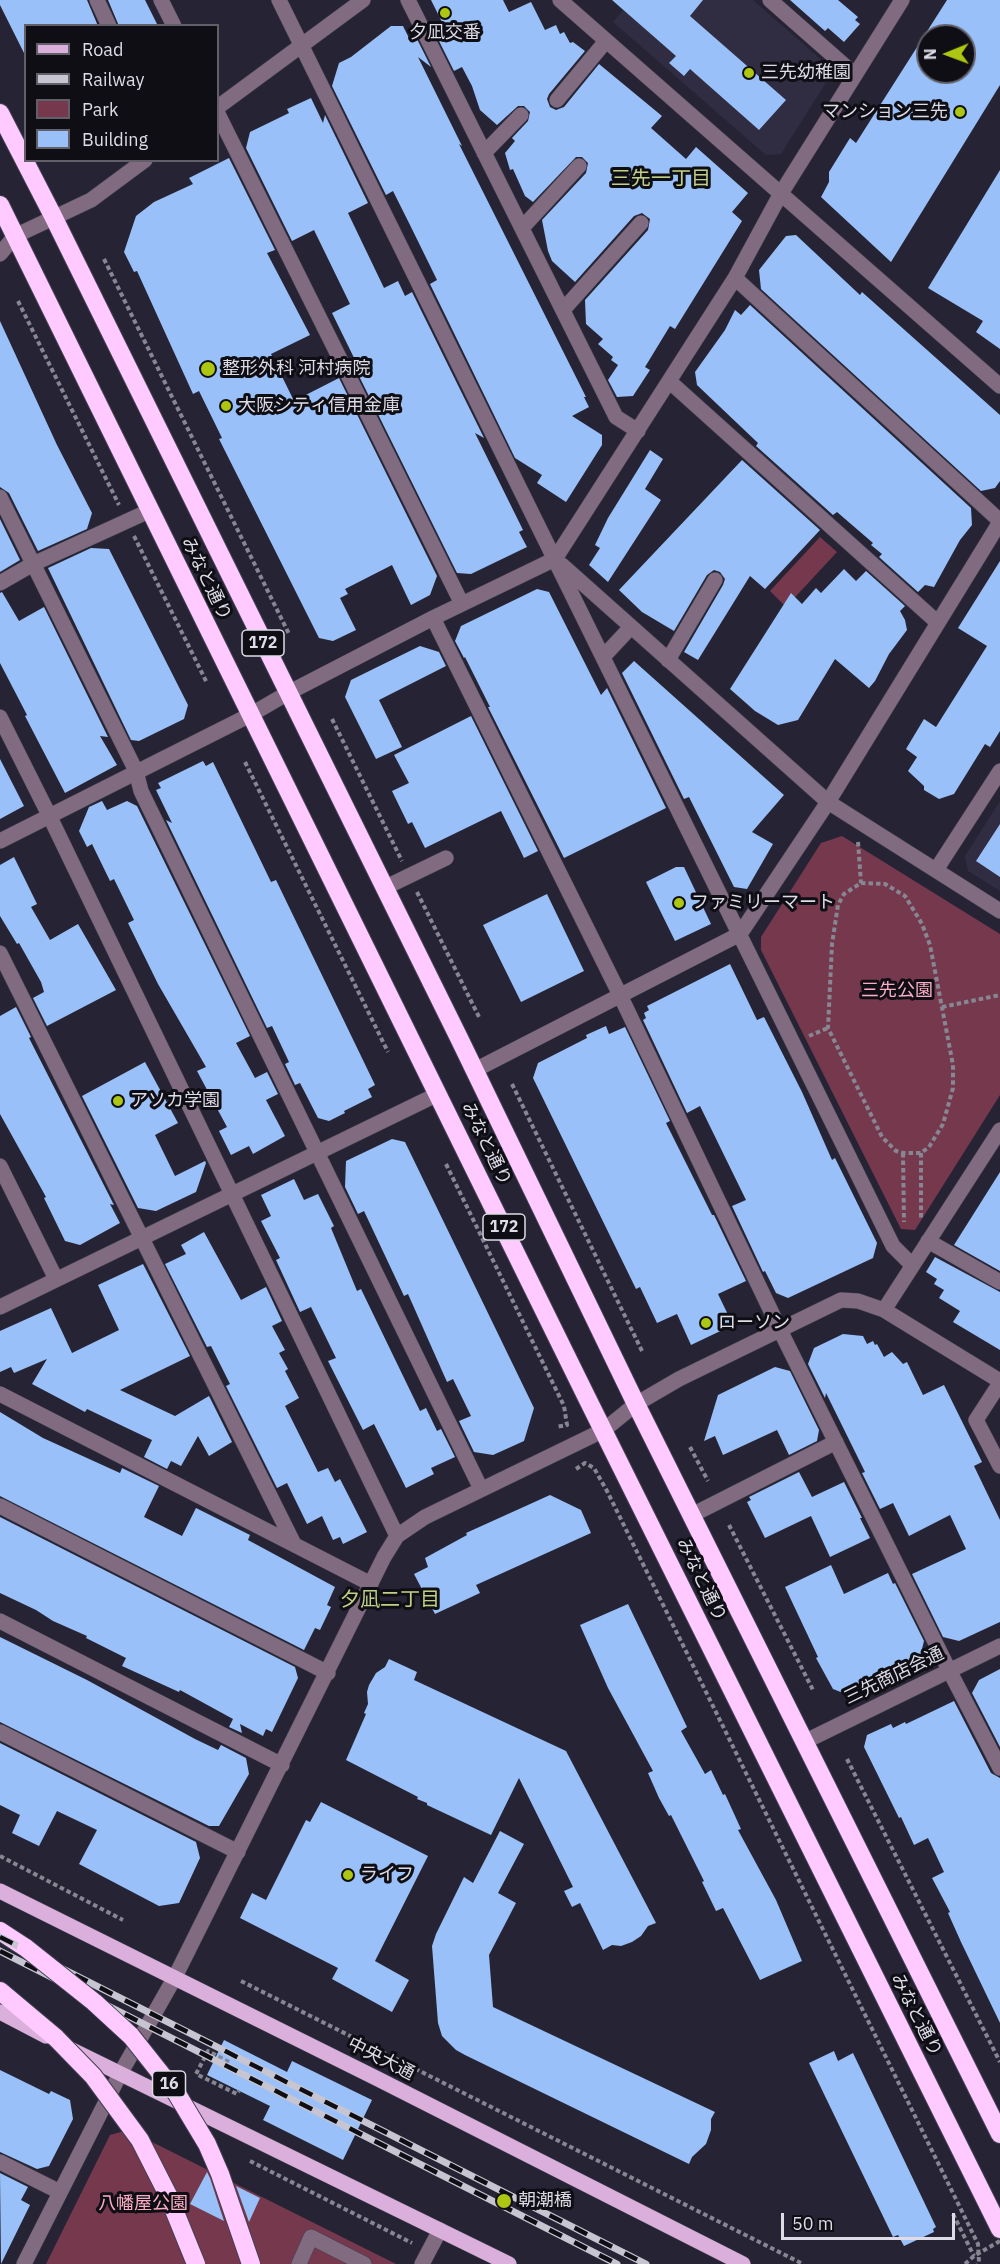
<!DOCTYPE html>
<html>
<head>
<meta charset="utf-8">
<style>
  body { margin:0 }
  #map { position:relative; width:1000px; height:2264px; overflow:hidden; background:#262434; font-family:"IBM Plex Sans",sans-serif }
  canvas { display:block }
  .legend { position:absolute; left:24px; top:24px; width:195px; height:138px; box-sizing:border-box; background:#0f0e15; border:2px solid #616069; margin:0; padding:8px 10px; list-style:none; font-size:18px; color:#dddce7 }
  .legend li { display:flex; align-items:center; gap:12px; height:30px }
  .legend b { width:30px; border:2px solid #616069 }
  .north { position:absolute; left:916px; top:24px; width:60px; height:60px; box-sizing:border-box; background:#0f0e15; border:2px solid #616069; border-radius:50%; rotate:269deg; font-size:16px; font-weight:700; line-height:24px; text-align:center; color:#dddce7 }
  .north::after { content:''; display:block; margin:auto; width:21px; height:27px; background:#acc612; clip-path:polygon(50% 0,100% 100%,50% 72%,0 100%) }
  .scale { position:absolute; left:781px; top:2213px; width:174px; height:27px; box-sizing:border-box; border:3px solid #dddce7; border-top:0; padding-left:8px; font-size:18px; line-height:21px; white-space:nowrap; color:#dddce7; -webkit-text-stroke:4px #0f0e15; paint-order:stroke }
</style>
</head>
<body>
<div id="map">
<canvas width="1000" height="2264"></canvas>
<ul class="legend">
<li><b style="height:8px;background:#dbafdb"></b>Road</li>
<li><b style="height:8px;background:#c6c5d1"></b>Railway</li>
<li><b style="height:16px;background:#76384c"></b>Park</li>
<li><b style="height:16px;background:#99c0f8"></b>Building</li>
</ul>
<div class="north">N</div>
<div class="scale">50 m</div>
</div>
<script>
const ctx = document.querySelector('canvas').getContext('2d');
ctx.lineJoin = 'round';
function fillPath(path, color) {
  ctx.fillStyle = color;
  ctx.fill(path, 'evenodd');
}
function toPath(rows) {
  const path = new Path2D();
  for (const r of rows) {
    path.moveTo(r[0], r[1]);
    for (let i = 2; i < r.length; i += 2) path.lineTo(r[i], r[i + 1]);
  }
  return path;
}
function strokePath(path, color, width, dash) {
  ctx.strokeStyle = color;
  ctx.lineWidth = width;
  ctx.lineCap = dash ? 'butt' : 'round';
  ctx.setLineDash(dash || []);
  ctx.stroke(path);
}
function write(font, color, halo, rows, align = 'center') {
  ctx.font = font + ' "IBM Plex Sans","Noto Sans JP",sans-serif';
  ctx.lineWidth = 6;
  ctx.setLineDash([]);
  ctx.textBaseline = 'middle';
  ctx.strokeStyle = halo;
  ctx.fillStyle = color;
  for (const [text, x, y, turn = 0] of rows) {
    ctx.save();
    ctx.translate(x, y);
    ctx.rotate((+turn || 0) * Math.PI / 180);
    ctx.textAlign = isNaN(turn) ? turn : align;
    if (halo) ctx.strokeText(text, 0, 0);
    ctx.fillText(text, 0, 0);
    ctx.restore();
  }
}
fillPath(toPath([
  [632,0,753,0,826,64,827,81,781,154,766,155,613,22],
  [1000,801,1000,891,968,871,965,856]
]), '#302c42');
fillPath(toPath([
  [820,537,837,552,786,607,770,591],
  [842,836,1000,934,1000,1095,915,1230,901,1229,761,950,761,937,821,843],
  [128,2130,396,2264,46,2264,110,2135]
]), '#76384c');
fillPath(toPath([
  [0,0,87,0,98,26,26,26,26,57,0,5],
  [108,0,145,0,158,26,119,26],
  [431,0,503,0,509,12,531,2,545,30,556,25,560,34,564,32,570,43,573,42,585,51,549,94,547,99,550,107,556,110,564,107,599,64,662,116,651,128,686,159,696,147,748,193,732,212,742,221,675,329,670,326,645,367,650,370,633,396,617,397,608,380,618,365,611,360,613,357,598,344,603,339,586,324,585,300,648,230,650,219,642,213,634,216,575,282,552,261,548,251,542,220,586,173,588,163,582,157,576,157,533,202,525,196,513,169,510,170,505,153,515,141,512,138,528,121,530,112,524,106,518,106,497,125,480,110,472,86,462,67,454,71,433,29,443,24],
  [612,0,703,0,690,16,786,100,759,130,690,69,684,76,669,63,676,56],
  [790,0,838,0,858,17,855,20,860,24,844,42,828,28,825,31],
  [947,0,1000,0,1000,85,891,262,821,197,829,182,829,172,850,138,856,143],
  [928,36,964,36,964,72,928,72],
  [391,26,403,26,410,40,416,37,431,67,418,57,462,146,459,144,586,397,584,397,589,407,572,416,602,435,602,445,566,502,537,483,542,475,515,458,430,284,437,280,411,227,393,191,386,195,332,86,339,63,351,57],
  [311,98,323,123,325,115,368,203,348,213,384,288,398,281,405,296,412,292,484,438,475,433,523,530,519,532,527,547,471,574,457,573,356,370,359,368,332,313,350,304,314,230,292,241,246,148,250,132,289,113,287,109],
  [229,158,275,250,267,253,310,335,271,354,294,401,339,378,437,576,430,595,411,605,392,565,345,589,348,594,340,598,356,630,333,641,319,638,219,439,222,438,199,391,193,394,137,271,134,272,124,252,136,216,154,202,193,184,189,178],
  [1000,170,1000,349,976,332,983,321,928,288],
  [796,235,860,295,862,292,1000,415,1000,481,995,488,981,491,761,289,759,270,786,236],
  [750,305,971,508,972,525,960,540,934,587,925,585,918,592,879,557,882,554,871,545,873,543,837,512,833,515,756,446,758,443,697,385,695,372,725,330,735,310,741,315],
  [0,321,57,445,92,513,87,529,38,551,9,493,0,487],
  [650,450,663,459,645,489,661,500,608,582,589,565,600,548,595,545,608,518],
  [742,460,820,530,765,589,750,576,698,660,684,652,723,585,725,579,720,572,714,570,707,575,674,631,642,612,619,590],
  [0,519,20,560,0,572],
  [91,548,109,549,188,705,184,719,139,741,131,740,48,568],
  [1000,561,1000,731,990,747,985,744,954,794,939,799,924,790,924,786,908,771,917,757,906,749,924,719,936,727,987,646,958,628],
  [844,569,856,581,866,571,905,606,900,611,905,620,907,630,889,654,875,681,869,688,835,659,798,720,778,725,755,711,730,689,791,593,802,604,816,588,821,593],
  [537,589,549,592,601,695,607,688,666,808,564,858,488,707,490,707,465,657,464,658,455,641,461,626],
  [2,592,19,621,44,607,108,737,100,736,117,765,65,793,25,716,27,715,0,663,0,593],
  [420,646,439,652,446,666,379,700,402,747,376,759,345,697,351,680],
  [634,661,784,795,752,832,773,844,747,889,734,887,689,797,684,799,622,673],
  [471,716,538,851,524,858,501,811,425,848,412,822,408,824,392,791,409,783,394,755],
  [0,759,24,806,0,819],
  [203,761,206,766,213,762,271,882,276,880,375,1085,368,1089,372,1097,344,1111,345,1113,329,1121,318,1118,300,1083,295,1085,285,1064,289,1062,272,1026,267,1028,166,820,172,823,156,790,161,788,158,783],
  [102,801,107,810,127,801,137,806,250,1036,236,1043,255,1078,267,1072,278,1094,266,1100,285,1136,253,1154,249,1146,231,1155,219,1131,227,1127,197,1071,206,1067,158,984,128,923,134,920,114,879,110,881,92,844,87,847,79,831,89,807],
  [1000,824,1000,877,976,861],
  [14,857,37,904,31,907,50,940,78,924,116,990,47,1026,33,998,44,992,41,982,19,943,17,944,0,916,0,865],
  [676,867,684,867,711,924,675,941,646,882],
  [547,894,584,971,521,1002,483,925],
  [730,964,757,1020,764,1017,802,1092,832,1160,835,1158,877,1243,873,1258,788,1298,776,1293,765,1271,763,1272,732,1206,746,1200,700,1106,687,1113,643,1020,646,1018,644,1013,649,1010,647,1006],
  [16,1007,31,1037,29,1038,114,1205,110,1204,120,1223,80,1245,65,1241,44,1198,46,1197,0,1114,0,1016],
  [606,1026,609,1034,625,1027,670,1121,666,1123,712,1215,714,1215,746,1281,718,1294,733,1325,691,1345,677,1314,657,1323,640,1287,636,1289,533,1078,538,1063,587,1038,586,1035],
  [145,1062,178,1123,155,1135,175,1176,205,1161,206,1163,196,1192,156,1211,138,1208,82,1096],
  [392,1139,405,1142,534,1408,524,1441,493,1455,474,1452,459,1421,471,1416,453,1379,447,1382,408,1294,404,1296,364,1211,358,1214,345,1187,346,1161],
  [1000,1172,1000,1271,954,1245],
  [294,1179,304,1200,318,1194,334,1226,331,1228,357,1291,361,1289,420,1411,426,1408,437,1431,441,1429,455,1457,431,1468,434,1474,406,1488,374,1424,363,1430,328,1361,336,1358,311,1307,300,1312,276,1260,280,1258,261,1221,271,1216,261,1195],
  [204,1232,241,1300,266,1287,282,1321,272,1326,285,1350,279,1353,288,1369,285,1371,299,1398,285,1406,318,1472,328,1468,335,1482,340,1479,367,1532,343,1544,340,1537,333,1540,322,1516,307,1524,287,1483,277,1488,226,1386,230,1384,211,1346,207,1347,165,1264,186,1254,181,1245],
  [935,1257,1000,1292,1000,1350,953,1322,960,1311,939,1298,944,1290,934,1284,937,1279,926,1272],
  [143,1264,190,1356,120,1390,175,1416,209,1396,232,1442,209,1456,198,1436,181,1466,171,1461,167,1469,144,1457,152,1440,87,1409,85,1412,32,1384,47,1359,14,1373,11,1367,0,1372,0,1331,51,1308,72,1353,119,1330,98,1285],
  [843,1334,863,1336,867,1344,873,1341,875,1345,877,1344,884,1357,892,1352,903,1364,907,1362,923,1395,944,1385,982,1462,974,1466,1000,1520,1000,1622,959,1641,943,1637,912,1574,966,1549,950,1515,909,1536,893,1503,880,1509,862,1473,865,1472,826,1393,825,1398,808,1364,814,1348],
  [775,1367,790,1371,819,1430,817,1441,789,1455,777,1430,723,1455,715,1436,704,1441,718,1395],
  [0,1412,43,1438,120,1473,122,1468,159,1486,144,1517,182,1536,196,1508,250,1535,248,1540,335,1587,327,1605,331,1607,320,1630,315,1628,304,1650,0,1496],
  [799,1472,812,1497,844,1482,862,1518,860,1518,870,1538,830,1557,811,1516,765,1538,747,1502,751,1500,749,1497],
  [550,1495,581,1510,591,1533,476,1585,480,1593,435,1614,414,1574,428,1567,425,1558,467,1535,466,1533],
  [0,1517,295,1667,298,1678,272,1732,266,1729,263,1736,240,1724,242,1733,229,1727,233,1719,180,1690,179,1692,122,1666,126,1658,86,1638,87,1636,53,1621,36,1610,0,1593],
  [831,1565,844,1594,888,1573,893,1584,895,1583,924,1641,919,1661,866,1686,851,1696,833,1689,816,1658,818,1657,785,1587],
  [628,1604,687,1727,681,1731,705,1774,711,1770,723,1795,725,1794,741,1829,738,1830,776,1900,802,1961,760,1980,723,1908,716,1911,702,1882,704,1881,671,1815,669,1816,659,1798,648,1773,653,1771,608,1688,580,1625],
  [0,1637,87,1680,195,1739,218,1750,221,1745,246,1758,249,1774,219,1826,209,1826,0,1722],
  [389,1659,417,1672,414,1680,566,1751,656,1923,648,1926,641,1936,632,1942,621,1946,612,1945,603,1950,580,1903,572,1907,564,1891,573,1887,519,1778,491,1835,427,1805,427,1803,417,1799,418,1797,346,1760,366,1714,364,1713,368,1704,367,1692,369,1685,376,1673,385,1667],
  [1000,1669,1000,1747,972,1693,979,1680],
  [954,1701,991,1773,1000,1778,1000,2023,961,1942,948,1913,950,1912,932,1878,944,1872,928,1838,914,1845,901,1817,899,1818,864,1747,867,1735,891,1724,893,1728,905,1722,906,1724],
  [0,1743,196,1842,200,1858,179,1903,159,1906,79,1864,97,1830,57,1811,39,1846,12,1833,20,1815,0,1805],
  [321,1802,428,1856,375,1961,409,1980,392,2012,332,1979,338,1968,240,1918,252,1893,266,1900,306,1820,310,1822],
  [500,1831,524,1844,498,1893,516,1903,489,1955,493,2007,715,2112,711,2119,711,2130,706,2144,692,2157,689,2164,465,2055,456,2050,442,2036,438,2023,432,1946,436,1934,464,1877,473,1883],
  [224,2040,287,2072,292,2061,372,2100,343,2160,263,2120,270,2106,207,2075],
  [834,2051,838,2061,853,2053,936,2227,933,2229,934,2232,904,2246,898,2235,893,2237,809,2063],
  [0,2070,49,2094,51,2091,70,2100,73,2119,49,2166,37,2169,0,2152],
  [207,2172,210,2178,224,2221,190,2204],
  [0,2173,28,2187,21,2200,30,2205,1,2264],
  [236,2186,260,2198,249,2222]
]), '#99c0f8');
const minor = toPath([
  [97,0,109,26],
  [161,0,174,26],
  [279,0,893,1246,912,1265],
  [408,0,616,417,638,431],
  [560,0,1000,386],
  [770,0,854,74],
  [557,100,606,41],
  [218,107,363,0],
  [218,114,462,604],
  [484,153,521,115],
  [522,228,579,166],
  [0,254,15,236,91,200,145,160],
  [735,278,1000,521],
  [563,310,641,223],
  [669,381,938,623],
  [0,497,136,771,141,791,481,1489],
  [562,565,828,802,1000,911],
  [0,583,33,564,149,511],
  [433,618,620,995,780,1330,949,1670,1000,1768],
  [603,657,631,627],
  [668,660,715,580],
  [0,717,49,815,397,1536],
  [0,841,250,715,288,693,433,618,555,559,735,278,780,195,902,0],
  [936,870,1000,771],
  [384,888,446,858],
  [0,953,294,1544],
  [475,1070,740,934,828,802,1000,522],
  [0,1166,56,1279],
  [928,1241,1000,1282],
  [0,1307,438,1094],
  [884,1310,1000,1130],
  [1000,1383,976,1420,1000,1466],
  [0,1394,371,1584],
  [0,1506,328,1673],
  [692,1515,836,1442],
  [0,1621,282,1765],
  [0,1732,238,1852],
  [806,1741,1000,1646],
  [0,2162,60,2192],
  [24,2264,120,2074,175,1977,384,1557,397,1536,425,1517,604,1430,636,1404,679,1379,841,1300,858,1301,884,1310,1000,1381],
  [299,2264,311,2237,364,2264],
  [422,2264,440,2230]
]);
const major = toPath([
  [0,1891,378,2079,743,2264],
  [0,2012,46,2036],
  [70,2049,509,2264]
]);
const highway = toPath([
  [0,113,53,216,459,1038,636,1404,1000,2134],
  [0,205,588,1400,1000,2229],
  [0,1931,26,1948],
  [0,1991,56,2038]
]);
strokePath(minor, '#434151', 16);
strokePath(major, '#434151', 16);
strokePath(highway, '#434151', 20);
strokePath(toPath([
  [104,259,289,634],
  [18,301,119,505],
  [134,536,207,683],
  [332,719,402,861],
  [245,762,388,1052],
  [858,842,861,883],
  [861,883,885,884,905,896,922,924,930,945,953,1065,953,1088,943,1124,929,1147,921,1153,903,1153,896,1151,882,1137,828,1028,832,944,838,905,844,894,861,883],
  [417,892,479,1017],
  [942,1007,1000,995],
  [809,1036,828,1028],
  [512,1084,642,1351],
  [903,1153,904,1222],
  [921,1153,921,1219],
  [446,1164,564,1406,567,1425,556,1427],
  [690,1447,708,1481],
  [576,1469,585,1463,594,1468,607,1491,978,2244,979,2262,977,2264],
  [729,1525,814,1692],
  [847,1759,1000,2062],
  [0,1856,123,1920],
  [241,1981,803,2264],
  [229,2062,208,2051,196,2074,237,2094,239,2091],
  [250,2161,412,2243],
  [953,2214,974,2256]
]), '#878693', 4, [4.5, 3]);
strokePath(minor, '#806b80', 15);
strokePath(major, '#dbafdb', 15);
strokePath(highway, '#ffcaff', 18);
const rail = toPath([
  [0,1937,646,2264],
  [0,1951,617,2264]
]);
strokePath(rail, '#c6c5d1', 7);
strokePath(rail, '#0f0e15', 4.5, [14]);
const highwayBridge = toPath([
  [26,1948,94,2002,131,2036,177,2094,207,2144,220,2174,251,2264],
  [56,2038,93,2076,140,2140,168,2195,196,2264]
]);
strokePath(highwayBridge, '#434151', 20, []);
strokePath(toPath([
  [965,2264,974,2256,1000,2241]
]), '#878693', 4, [4.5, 3]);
strokePath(highwayBridge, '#ffcaff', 18);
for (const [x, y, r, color] of [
  [445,13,6,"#acc612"],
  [749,73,6,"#acc612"],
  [960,112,6,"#acc612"],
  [208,369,8,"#acc612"],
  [226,406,6,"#acc612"],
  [679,903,6,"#acc612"],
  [118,1101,6,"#acc612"],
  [706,1323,6,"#acc612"],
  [348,1875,6,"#acc612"],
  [504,2201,8,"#acc612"]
]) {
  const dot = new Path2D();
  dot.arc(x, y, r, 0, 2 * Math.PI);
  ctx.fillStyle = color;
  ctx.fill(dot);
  strokePath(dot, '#0f0e15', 2);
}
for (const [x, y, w] of [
  [263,643,42],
  [504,1227,42],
  [169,2084,33]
]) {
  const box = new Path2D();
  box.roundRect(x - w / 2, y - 13, w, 26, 4.5);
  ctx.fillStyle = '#0f0e15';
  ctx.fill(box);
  strokePath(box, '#dddce7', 1.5);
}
write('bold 16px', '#dddce7', null, [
  ["172",263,643],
  ["172",504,1227],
  ["16",169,2084]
]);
write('18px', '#dddce7', '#0f0e15', [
  ["夕凪交番",445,33,"center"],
  ["三先幼稚園",761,73],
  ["マンション三先",948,112,"right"],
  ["整形外科 河村病院",222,369],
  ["大阪シティ信用金庫",238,406],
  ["ファミリーマート",691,903],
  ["アソカ学園",130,1101],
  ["ローソン",718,1323],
  ["ライフ",360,1875],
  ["朝潮橋",518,2201]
], 'left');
write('18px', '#dddce7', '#0f0e15', [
  ["みなと通り",206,579,64],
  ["みなと通り",486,1144,64],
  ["みなと通り",701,1580,64],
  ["三先商店会通",894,1676,-26],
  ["みなと通り",916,2015,63],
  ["中央大通",381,2059,27]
]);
write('18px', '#fcadc4', '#0f0e15', [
  ["三先公園",897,991],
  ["八幡屋公園",143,2204]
]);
write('20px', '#c0d185', '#0f0e15', [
  ["三先一丁目",661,179],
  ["夕凪二丁目",390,1600]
]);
</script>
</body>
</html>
